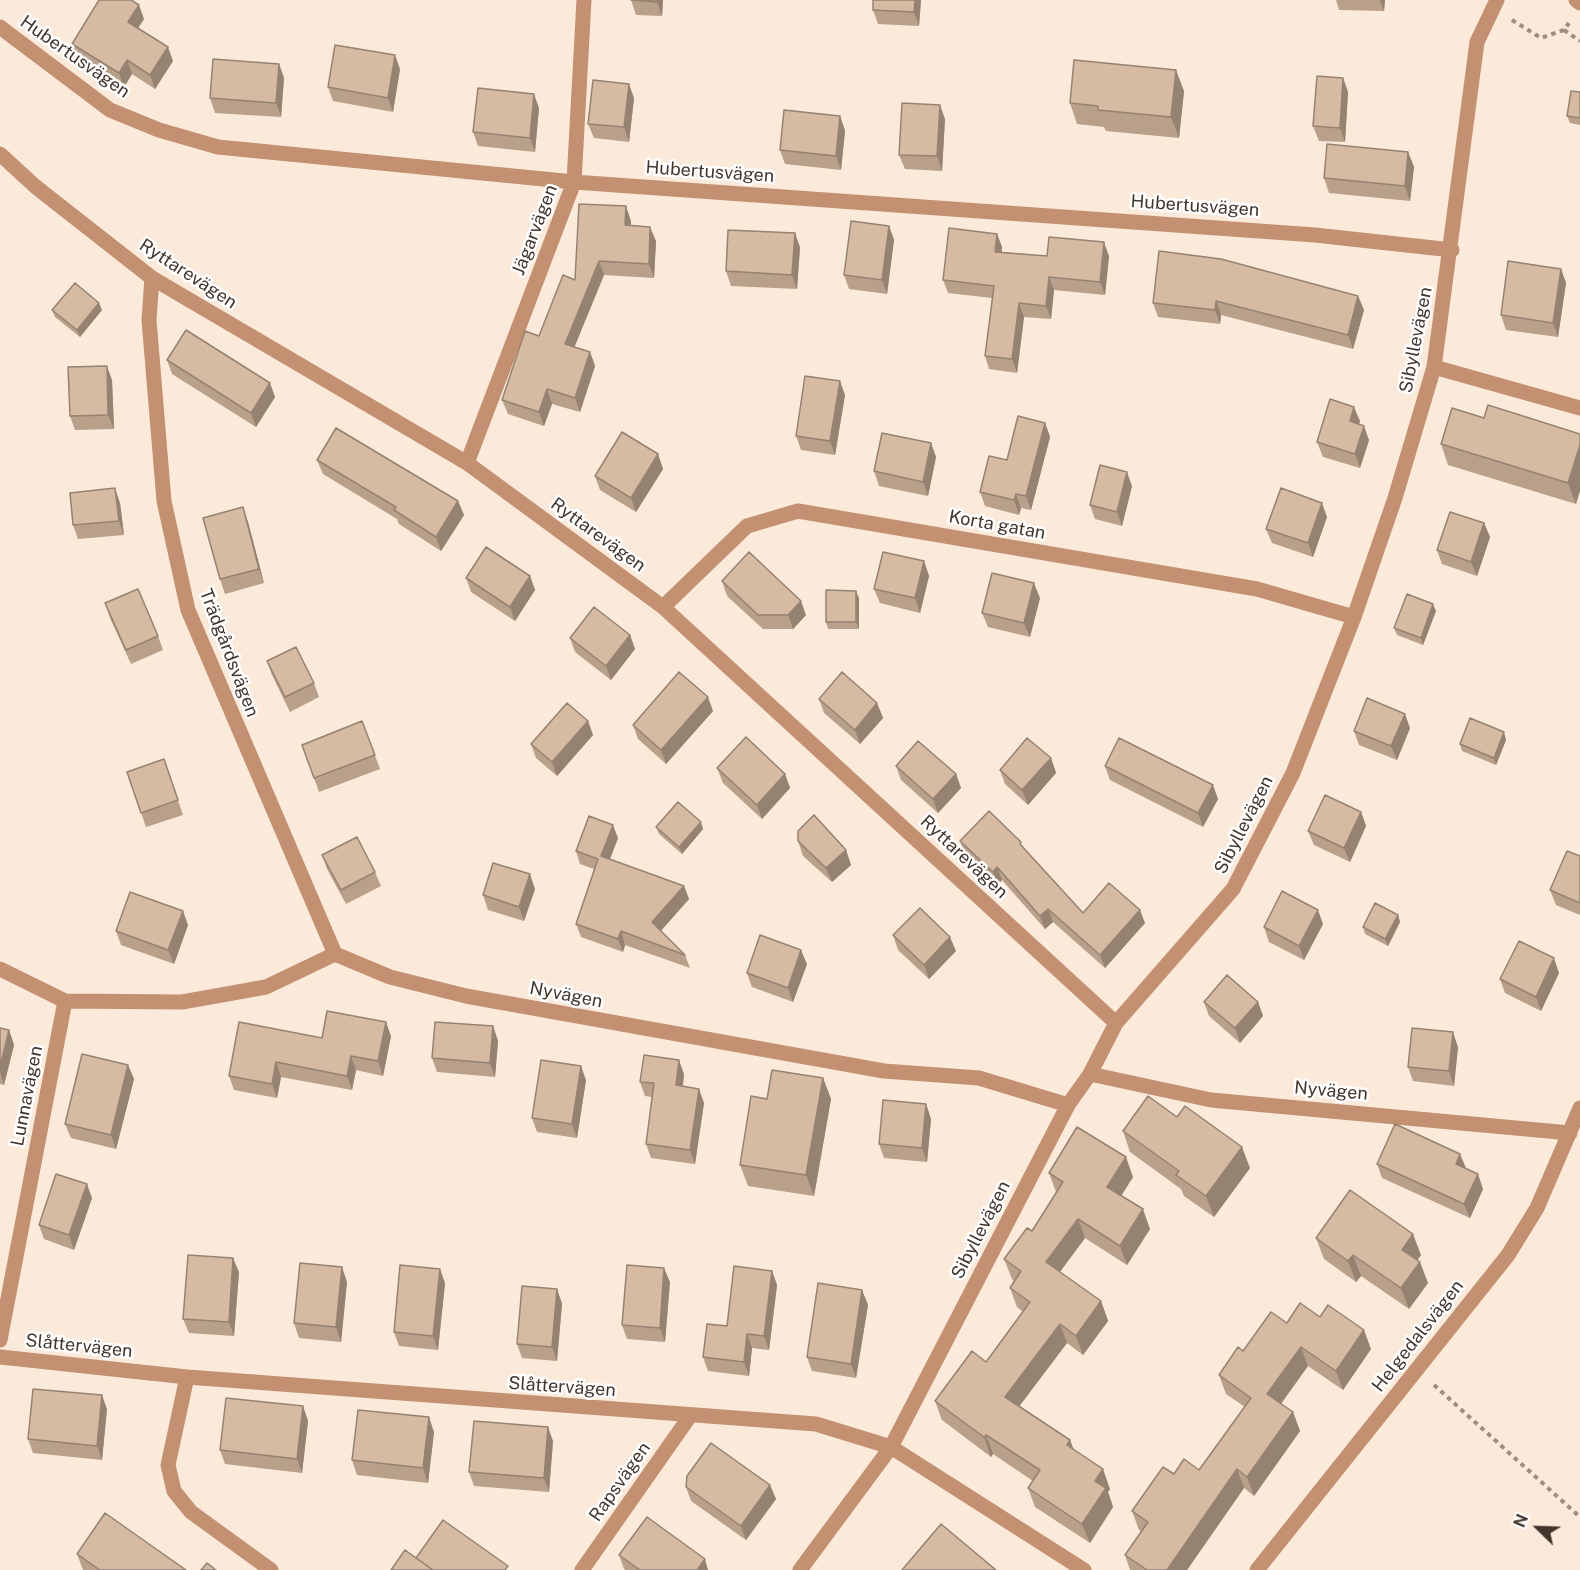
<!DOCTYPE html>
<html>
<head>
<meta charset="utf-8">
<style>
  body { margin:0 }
  #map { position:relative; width:1580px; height:1570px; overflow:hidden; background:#fbe9da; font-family:"Public Sans",sans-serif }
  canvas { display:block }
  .north { position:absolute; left:1508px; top:1498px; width:60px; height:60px; -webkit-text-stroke:4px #fff; paint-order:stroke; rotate:293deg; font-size:16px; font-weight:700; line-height:24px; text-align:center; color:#42362c }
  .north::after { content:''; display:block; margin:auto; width:21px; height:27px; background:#42362c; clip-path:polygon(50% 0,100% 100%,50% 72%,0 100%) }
</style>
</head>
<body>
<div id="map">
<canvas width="1580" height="1570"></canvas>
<div class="north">N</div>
</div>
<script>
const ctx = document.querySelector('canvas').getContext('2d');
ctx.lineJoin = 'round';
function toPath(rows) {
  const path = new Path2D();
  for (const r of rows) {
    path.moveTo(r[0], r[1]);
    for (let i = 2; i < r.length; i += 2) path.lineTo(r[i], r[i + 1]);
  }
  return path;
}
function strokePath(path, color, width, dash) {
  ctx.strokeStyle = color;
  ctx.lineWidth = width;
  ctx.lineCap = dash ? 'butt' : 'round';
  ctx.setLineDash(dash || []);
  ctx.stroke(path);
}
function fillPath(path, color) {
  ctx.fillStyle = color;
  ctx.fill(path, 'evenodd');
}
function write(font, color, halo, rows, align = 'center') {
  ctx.font = font + ' "Public Sans",sans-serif';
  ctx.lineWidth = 5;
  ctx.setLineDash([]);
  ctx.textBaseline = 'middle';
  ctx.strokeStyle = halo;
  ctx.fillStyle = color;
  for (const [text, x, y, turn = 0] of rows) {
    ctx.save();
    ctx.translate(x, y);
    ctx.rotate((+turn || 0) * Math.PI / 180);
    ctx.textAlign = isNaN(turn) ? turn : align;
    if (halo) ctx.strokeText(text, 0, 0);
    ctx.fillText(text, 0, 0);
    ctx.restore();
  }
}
strokePath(toPath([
  [1512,20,1541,38,1564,30,1569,23],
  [1564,30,1580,41],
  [1434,1385,1580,1517]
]), '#9d8e82', 4, [4.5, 4.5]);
strokePath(toPath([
  [1576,0,1580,3],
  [0,27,110,110,159,130,218,147,574,182,1315,235,1452,250],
  [0,154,36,187,152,278,467,463,663,607,1116,1023],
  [152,278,149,320,164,501,188,610,335,954],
  [1434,367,1580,408],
  [467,463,574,182,584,0],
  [663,607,747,526,798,511,1257,589,1354,617],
  [0,969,65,1001,0,1340],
  [65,1001,182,1002,266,987,335,954,390,977,466,996,884,1071,979,1078,1068,1105],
  [1090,1074,1211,1100,1570,1133],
  [0,1357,187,1377,816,1424,891,1447,1084,1570],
  [187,1377,168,1465,174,1491,191,1512,271,1570],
  [582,1570,690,1416],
  [800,1570,891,1447,1068,1105,1090,1074,1116,1023,1233,889,1293,773,1354,617,1395,498,1434,367,1477,42,1497,0],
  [1257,1570,1508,1255,1537,1208,1580,1108]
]), '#c39071', 15);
fillPath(toPath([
  [631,0,663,0,662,16,636,15],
  [921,0,919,26,878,24,873,10],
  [1336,0,1385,0,1384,11,1339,10],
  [144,19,138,28,173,61,155,89,132,74,124,87,77,58,72,44],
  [279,64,284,78,281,117,215,113,210,98],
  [400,69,393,112,333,101,328,87],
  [1343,78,1348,92,1345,142,1319,141,1313,126],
  [1184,91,1179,138,1106,131,1104,127,1077,124,1070,103],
  [1580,92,1580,125,1570,123,1567,116],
  [634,98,629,142,594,138,588,124],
  [539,108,535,152,478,146,473,132],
  [840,116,845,131,841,170,785,164,780,150],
  [945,119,942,171,905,169,899,155],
  [1408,152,1414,167,1410,201,1329,193,1324,178],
  [631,221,631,226,656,241,654,278,604,275,574,347,590,352,595,366,580,412,552,404,544,426,508,414,502,400,539,336,575,280],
  [889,226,894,240,887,294,849,289,844,275],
  [997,234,1002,247,1002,252,1047,256,1109,256,1105,295,1054,290,1051,319,1024,317,1017,373,989,369,985,356,992,298,948,293,943,280],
  [800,247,797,289,731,286,726,271],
  [1561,269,1566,283,1558,337,1506,330,1501,315],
  [1358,296,1364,310,1353,349,1221,315,1220,324,1158,317,1153,303],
  [52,310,102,310,80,337,55,317],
  [167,360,275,397,256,427,172,374],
  [112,380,114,429,75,430,70,416],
  [845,395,835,455,801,450,796,436],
  [1484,418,1580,434,1576,504,1448,465,1441,444],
  [1360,421,1359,424,1369,440,1360,468,1323,457,1317,442],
  [1045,423,1050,437,1031,510,1021,508,1019,515,985,506,980,492,1007,460],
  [931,443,936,457,928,496,879,486,874,471],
  [658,454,663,469,636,512,600,490,595,476],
  [317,460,458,501,464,515,441,551,399,524,397,519,323,474],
  [1132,486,1122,526,1095,519,1090,505],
  [120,503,124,535,78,539,73,525],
  [1327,517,1313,557,1272,543,1266,529],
  [248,522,264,583,225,594,220,579],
  [1484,523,1490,537,1477,576,1442,564,1437,550],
  [924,561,929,576,920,613,880,603,874,589],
  [530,576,535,590,515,621,471,592,466,578],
  [722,581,806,615,793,629,763,629,727,596],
  [859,598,859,629,828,629,826,622],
  [1040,598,1030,637,988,627,982,613],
  [105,603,158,636,163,650,131,664,110,618],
  [1436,611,1423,645,1397,635,1394,628],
  [630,635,635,649,611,680,575,652,570,638],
  [267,661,314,683,319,697,290,712,272,675],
  [819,699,877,703,883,718,860,744,824,713],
  [713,711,666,764,638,739,633,725],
  [362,721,380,769,319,792,302,745],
  [588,721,593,735,557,776,536,758,531,744],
  [1410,728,1397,760,1359,745,1354,731],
  [1506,740,1496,765,1462,751,1460,744],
  [1051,758,1056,773,1028,805,1005,784,1000,770],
  [164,759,183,815,146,827,127,772],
  [896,766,956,774,961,788,938,813,901,780],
  [1105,766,1218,799,1203,827,1110,780],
  [717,768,785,774,790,788,762,819,723,783],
  [1361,812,1366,826,1350,862,1314,845,1308,831],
  [656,827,703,829,682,854,659,834],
  [618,838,610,859,684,886,689,899,661,931,685,955,690,968,625,945,623,952,581,937,576,924,594,869,580,864,576,851],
  [798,841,846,850,851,865,832,882,803,856],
  [960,841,1023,848,1083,913,1145,923,1105,968,1053,922,1045,929,1002,880,997,885,965,854],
  [322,855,375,872,381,886,346,904,327,869],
  [1580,856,1580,915,1556,905,1550,890],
  [535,889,524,921,488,910,483,895],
  [1398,915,1400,922,1388,946,1365,934,1363,927],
  [1323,924,1304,960,1269,942,1264,927],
  [188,925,174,964,121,945,116,931],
  [893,935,956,951,929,979,898,950],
  [807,964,793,1002,752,987,747,973],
  [1559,973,1541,1011,1505,993,1500,979],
  [1204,1002,1258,1002,1263,1016,1240,1043,1209,1016],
  [493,1026,498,1041,495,1077,437,1072,432,1058],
  [0,1028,9,1030,14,1045,4,1085,0,1084],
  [391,1036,383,1076,356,1070,352,1090,281,1077,277,1098,234,1090,229,1076,322,1038],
  [1458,1047,1454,1086,1413,1081,1408,1067],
  [128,1065,134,1079,116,1149,71,1138,65,1124],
  [684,1074,683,1086,704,1103,695,1164,651,1158,646,1144,652,1097,645,1096,640,1082],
  [823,1078,831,1099,814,1196,748,1186,740,1165,767,1099],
  [586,1080,577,1138,537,1132,532,1118],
  [926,1104,931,1119,927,1162,884,1158,879,1144],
  [1123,1131,1250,1168,1214,1217,1184,1196,1181,1189,1130,1152],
  [1377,1164,1466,1168,1483,1189,1470,1218,1382,1178],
  [1049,1173,1133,1177,1121,1196,1150,1229,1127,1265,1085,1238,1060,1272,1101,1301,1108,1321,1083,1355,1067,1343,1019,1406,1070,1440,1074,1450,1110,1489,1108,1492,1113,1507,1090,1543,1035,1507,1028,1488,1033,1481,993,1454,991,1457,942,1420,935,1401,986,1362,1023,1312,1017,1307,1010,1288,1014,1281,1012,1279,1004,1259,1032,1231,1056,1192],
  [92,1198,74,1250,44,1239,39,1225],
  [1316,1238,1421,1255,1417,1260,1428,1283,1409,1309,1361,1276,1356,1282,1324,1259],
  [772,1271,777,1285,769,1350,752,1348,749,1376,708,1371,703,1357],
  [239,1272,234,1336,189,1333,183,1319],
  [347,1282,341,1342,299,1338,294,1323],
  [670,1282,665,1342,627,1339,622,1325],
  [445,1283,438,1350,399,1346,394,1332],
  [557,1289,562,1304,557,1361,522,1358,517,1344],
  [862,1290,868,1305,856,1378,812,1371,807,1357],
  [1320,1317,1371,1349,1343,1390,1308,1366,1281,1404,1293,1412,1300,1431,1254,1496,1244,1488,1187,1570,1130,1570,1125,1555,1141,1531,1139,1530,1132,1511,1174,1474,1199,1470,1245,1407,1226,1394,1219,1375,1243,1351,1287,1323],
  [303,1406,308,1421,302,1473,225,1464,220,1450],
  [107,1409,102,1460,33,1453,28,1439],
  [434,1432,428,1483,357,1475,352,1460],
  [553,1441,549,1492,474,1486,469,1472],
  [770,1485,776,1499,746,1540,691,1501,686,1487],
  [77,1554,186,1570,83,1570],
  [619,1555,708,1570,626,1570,624,1569]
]), '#b8a08a');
fillPath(toPath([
  [657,0,663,0,662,16,657,2],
  [915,0,921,0,919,26,914,12],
  [1380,0,1385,0,1384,11],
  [139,5,144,19,133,36,128,22],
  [168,47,173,61,155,89,150,75],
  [395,55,400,69,393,112,388,98],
  [127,60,132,74,124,87,119,73],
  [279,64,284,78,281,117,276,103],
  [1176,70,1184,91,1179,138,1171,117],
  [1343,78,1348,92,1345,142,1340,128],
  [629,84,634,98,629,142,624,127],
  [534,94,539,108,535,152,530,138],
  [940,105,945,119,942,171,937,156],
  [840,116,845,131,841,170,836,156],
  [1408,152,1414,167,1410,201,1405,186],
  [626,206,631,221,630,239,625,225],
  [889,226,894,240,887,294,882,280],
  [650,227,656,241,654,278,649,264],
  [795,233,800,247,797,289,792,275],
  [997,234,1002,247,1000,265,995,252],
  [1104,242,1109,256,1105,295,1100,282],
  [599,261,604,275,570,358,565,344],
  [1561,269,1566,283,1558,337,1553,323],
  [1049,277,1054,290,1051,319,1046,306],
  [1358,296,1364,310,1353,349,1348,335],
  [1216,301,1221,315,1220,324,1215,310],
  [99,303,102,310,80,337,77,330],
  [1019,303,1024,317,1017,373,1012,359],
  [590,352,595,366,580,412,575,398],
  [107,366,112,380,114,429,108,415],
  [840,381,845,395,835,455,830,441],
  [270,383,275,397,256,427,251,413],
  [547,389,552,404,544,426,539,412],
  [1354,407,1360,421,1355,435,1350,421],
  [1045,423,1050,437,1031,510,1026,496],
  [1364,426,1369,440,1360,468,1355,454],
  [931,443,936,457,928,496,923,482],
  [1580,445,1580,491,1576,504,1568,483],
  [658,454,663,469,636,512,631,498],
  [1127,472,1132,486,1122,526,1117,512],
  [115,488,120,503,124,535,119,521],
  [1016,494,1021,508,1019,515,1014,500],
  [458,501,464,515,441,551,436,537],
  [1322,503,1327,517,1313,557,1308,543],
  [243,507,248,522,264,583,259,569],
  [1484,523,1490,537,1477,576,1471,562],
  [924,561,929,576,920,613,915,598],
  [530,576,535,590,515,621,510,607],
  [1034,583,1040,598,1030,637,1024,623],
  [856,591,859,598,859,629,856,622],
  [801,601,806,615,793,629,788,615],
  [1433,604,1436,611,1423,645,1421,638],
  [630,635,635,649,611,680,606,666],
  [708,697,713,711,666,764,661,750],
  [877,703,883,718,860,744,855,730],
  [1405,714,1410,728,1397,760,1391,746],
  [588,721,593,735,557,776,552,762],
  [1504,732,1506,740,1496,765,1494,758],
  [1051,758,1056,773,1028,805,1022,790],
  [785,774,790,788,762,819,757,805],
  [956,774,961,788,938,813,933,799],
  [1213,785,1218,799,1203,827,1198,813],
  [1361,812,1366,826,1350,862,1344,848],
  [701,822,703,829,682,854,679,847],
  [613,825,618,838,606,869,601,856],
  [846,850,851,865,832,882,826,868],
  [997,867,1002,880,997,885,993,872],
  [530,874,535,889,524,921,519,907],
  [684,886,689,899,657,935,652,922],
  [1048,909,1053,922,1045,929,1040,916],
  [1140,910,1145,923,1105,968,1100,955],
  [1318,910,1323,924,1304,960,1299,946],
  [183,911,188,925,174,964,168,950],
  [1398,915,1400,922,1388,946,1385,939],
  [621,931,625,945,623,952,618,939],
  [950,937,956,951,929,979,924,965],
  [801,950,807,964,793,1002,788,988],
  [1554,958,1559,973,1541,1011,1536,997],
  [1258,1002,1263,1016,1240,1043,1235,1028],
  [386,1022,391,1036,383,1076,378,1061],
  [493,1026,498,1041,495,1077,490,1063],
  [9,1030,14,1045,4,1085,0,1072,0,1067],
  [1453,1032,1458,1047,1454,1086,1449,1071],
  [351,1056,356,1070,352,1090,347,1076],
  [679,1060,684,1074,681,1099,676,1085],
  [276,1062,281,1077,277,1098,272,1084],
  [128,1065,134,1079,116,1149,111,1135],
  [581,1066,586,1080,577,1138,572,1124],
  [823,1078,831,1099,814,1196,806,1175],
  [699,1089,704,1103,695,1164,690,1150],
  [926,1104,931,1119,927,1162,922,1148],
  [1242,1147,1250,1168,1214,1217,1206,1196],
  [1460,1154,1466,1168,1461,1179,1456,1164],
  [1126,1157,1133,1177,1114,1207,1107,1187],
  [1478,1174,1483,1189,1470,1218,1464,1204],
  [87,1184,92,1198,74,1250,69,1235],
  [1143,1209,1150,1229,1127,1265,1120,1246],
  [1078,1219,1085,1238,1053,1281,1046,1262],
  [1413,1234,1421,1255,1410,1271,1402,1250],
  [1353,1255,1361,1276,1356,1282,1348,1261],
  [233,1258,239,1272,234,1336,229,1322],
  [1420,1262,1428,1283,1409,1309,1401,1288],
  [342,1267,347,1282,341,1342,336,1327],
  [664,1268,670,1282,665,1342,660,1328],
  [440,1269,445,1283,438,1350,433,1336],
  [772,1271,777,1285,769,1350,764,1336],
  [557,1289,562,1304,557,1361,552,1347],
  [862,1290,868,1305,856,1378,851,1364],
  [1101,1301,1108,1321,1083,1355,1076,1336],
  [1060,1324,1067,1343,1012,1416,1005,1397],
  [1364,1330,1371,1349,1343,1390,1336,1371],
  [747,1334,752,1348,749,1376,744,1362],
  [1301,1347,1308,1366,1274,1413,1267,1394],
  [102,1395,107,1409,102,1460,97,1446],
  [303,1406,308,1421,302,1473,297,1459],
  [1293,1412,1300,1431,1254,1496,1247,1477],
  [429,1417,434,1432,428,1483,423,1468],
  [548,1427,553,1441,549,1492,544,1478],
  [986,1435,993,1454,991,1457,984,1437],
  [1070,1440,1077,1459,1067,1445],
  [1103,1469,1110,1489,1108,1492,1113,1507,1090,1543,1082,1524,1095,1481],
  [1237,1469,1244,1488,1187,1570,1167,1570],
  [770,1485,776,1499,746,1540,741,1526],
  [705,1559,708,1570,697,1570]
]), '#968271');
const building = toPath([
  [99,0,131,0,139,5,128,22,168,47,150,75,127,60,119,73,72,44,99,0],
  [631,0,657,0,657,2,631,0],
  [873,0,915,0,914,12,873,10,873,0],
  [335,45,395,55,388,98,328,87,335,45],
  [213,59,279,64,276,103,210,98,213,59],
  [1074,60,1176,70,1171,117,1098,110,1098,106,1070,103,1074,60],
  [1317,76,1343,78,1340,128,1313,126,1317,76],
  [593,80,629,84,624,127,588,124,593,80],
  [478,88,534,94,530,138,473,132,478,88],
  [1571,91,1580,92,1580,118,1567,116,1571,91],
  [902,103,940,105,937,156,899,155,902,103],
  [784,110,840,116,836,156,780,150,784,110],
  [1327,144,1408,152,1405,186,1324,178,1327,144],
  [579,204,626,206,625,225,650,227,649,264,599,261,565,344,590,352,575,398,547,389,539,412,502,400,525,331,539,336,563,275,575,280,579,204],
  [851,221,889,226,882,280,844,275,851,221],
  [949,228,997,234,995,252,1047,256,1049,237,1104,242,1100,282,1049,277,1046,306,1019,303,1012,359,985,356,994,286,943,280,949,228],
  [728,230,795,233,792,275,726,271,728,230],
  [1159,251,1221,259,1358,296,1348,335,1216,301,1215,310,1153,303,1159,251],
  [1508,261,1561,269,1553,323,1501,315,1508,261],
  [75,283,99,303,77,330,52,310,75,283],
  [186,330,270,383,251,413,167,360,186,330],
  [107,366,108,415,70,416,68,367,107,366],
  [805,376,840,381,830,441,796,436,805,376],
  [1330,399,1354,407,1350,421,1364,426,1355,454,1317,442,1330,399],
  [1488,405,1580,434,1580,445,1568,483,1441,444,1452,408,1484,418,1488,405],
  [1018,416,1045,423,1026,496,1016,494,1014,500,980,492,989,456,1007,460,1018,416],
  [336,428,458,501,436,537,394,510,396,507,317,460,336,428],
  [622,432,658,454,631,498,595,476,622,432],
  [882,433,931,443,923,482,874,471,882,433],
  [1100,465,1127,472,1117,512,1090,505,1100,465],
  [115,488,119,521,73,525,70,493,115,488],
  [1281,488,1322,503,1308,543,1266,529,1281,488],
  [243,507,259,569,220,579,203,518,243,507],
  [1450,512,1484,523,1471,562,1437,550,1450,512],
  [486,547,530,576,510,607,466,578,486,547],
  [749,552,801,601,788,615,758,615,722,581,749,552],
  [883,552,924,561,915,598,874,589,883,552],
  [992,573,1034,583,1024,623,982,613,992,573],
  [138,589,158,636,126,650,105,603,138,589],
  [826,590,856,591,856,622,826,622,826,590],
  [1407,594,1433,604,1421,638,1394,628,1407,594],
  [594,607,630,635,606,666,570,638,594,607],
  [296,647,314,683,285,697,267,661,296,647],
  [679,672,708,697,661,750,633,725,679,672],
  [842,672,877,703,855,730,819,699,842,672],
  [1367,698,1405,714,1391,746,1354,731,1367,698],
  [567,703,588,721,552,762,531,744,567,703],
  [1470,718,1504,732,1494,758,1460,744,1470,718],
  [362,721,375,755,314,778,302,745,362,721],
  [746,737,785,774,757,805,717,768,746,737],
  [1027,738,1051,758,1022,790,1000,770,1027,738],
  [1119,738,1213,785,1198,813,1105,766,1119,738],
  [918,741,956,774,933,799,896,766,918,741],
  [164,759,178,800,141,813,127,772,164,759],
  [1325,795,1361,812,1344,848,1308,831,1325,795],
  [678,802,701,822,679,847,656,827,678,802],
  [989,811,1021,842,1020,844,1083,913,1109,883,1140,910,1100,955,1048,909,1040,916,997,867,993,872,960,841,989,811],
  [814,815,846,850,826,868,798,841,798,831,814,815],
  [589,816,613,825,601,856,684,886,652,922,685,955,621,931,618,939,576,924,598,859,576,851,589,816],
  [357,837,375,872,341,890,322,855,357,837],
  [1567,851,1580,856,1580,903,1550,890,1567,851],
  [493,863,530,874,519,907,483,895,493,863],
  [1282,891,1318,910,1299,946,1264,927,1282,891],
  [130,892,183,911,168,950,116,931,130,892],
  [1375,903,1398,915,1385,939,1363,927,1375,903],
  [920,908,950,937,924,965,893,935,920,908],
  [760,935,801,950,788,988,747,973,760,935],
  [1519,941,1554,958,1536,997,1500,979,1519,941],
  [1227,975,1258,1002,1235,1028,1204,1002,1227,975],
  [327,1011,386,1022,378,1061,351,1056,347,1076,276,1062,272,1084,229,1076,239,1022,322,1038,327,1011],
  [435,1022,493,1026,490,1063,432,1058,435,1022],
  [0,1028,9,1030,0,1067,0,1028],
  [1412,1028,1453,1032,1449,1071,1408,1067,1412,1028],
  [82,1054,128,1065,111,1135,65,1124,82,1054],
  [644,1055,679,1060,676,1085,699,1089,690,1150,646,1144,654,1083,640,1082,644,1055],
  [541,1060,581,1066,572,1124,532,1118,541,1060],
  [772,1070,823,1078,806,1175,740,1165,751,1096,767,1099,772,1070],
  [1148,1096,1177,1117,1185,1106,1242,1147,1206,1196,1176,1175,1179,1171,1123,1131,1148,1096],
  [883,1100,926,1104,922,1148,879,1144,883,1100],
  [1395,1124,1460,1154,1456,1164,1478,1174,1464,1204,1377,1164,1395,1124],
  [1077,1127,1126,1157,1107,1187,1143,1209,1120,1246,1078,1219,1046,1262,1101,1301,1076,1336,1060,1324,1005,1397,1070,1440,1067,1445,1103,1469,1095,1481,1106,1488,1082,1524,1028,1488,1040,1470,986,1435,984,1437,935,1401,972,1351,986,1362,1030,1302,1010,1288,1021,1271,1004,1259,1027,1228,1032,1231,1063,1182,1049,1173,1077,1127],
  [56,1174,87,1184,69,1235,39,1225,56,1174],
  [1350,1190,1413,1234,1402,1250,1420,1262,1401,1288,1353,1255,1348,1261,1316,1238,1350,1190],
  [188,1255,233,1258,229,1322,183,1319,188,1255],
  [300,1263,342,1267,336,1327,294,1323,300,1263],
  [400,1265,440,1269,433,1336,394,1332,400,1265],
  [627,1265,664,1268,660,1328,622,1325,627,1265],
  [734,1266,772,1271,764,1336,747,1334,744,1362,703,1357,707,1324,727,1326,734,1266],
  [818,1283,862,1290,851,1364,807,1357,818,1283],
  [522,1286,557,1289,552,1347,517,1344,522,1286],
  [1300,1303,1320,1317,1328,1305,1364,1330,1336,1371,1301,1347,1267,1394,1293,1412,1247,1477,1237,1469,1167,1570,1147,1570,1125,1555,1148,1522,1132,1511,1163,1467,1174,1474,1184,1459,1199,1470,1251,1398,1219,1375,1238,1347,1243,1351,1271,1312,1287,1323,1300,1303],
  [33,1389,102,1395,97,1446,28,1439,33,1389],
  [226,1398,303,1406,297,1459,220,1450,226,1398],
  [358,1410,429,1417,423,1468,352,1460,358,1410],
  [474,1421,548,1427,544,1478,469,1472,474,1421],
  [711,1443,770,1485,741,1526,686,1487,687,1476,711,1443],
  [105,1513,186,1570,100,1570,77,1554,105,1513],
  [647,1517,705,1559,697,1570,640,1570,619,1555,647,1517],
  [443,1520,508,1566,505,1570,433,1570,416,1558,443,1520],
  [941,1524,996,1570,902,1570,941,1524],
  [405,1550,433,1570,391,1570,405,1550],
  [207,1563,216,1570,201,1570,207,1563]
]);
fillPath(building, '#d6baa1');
strokePath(building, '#968271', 1.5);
write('18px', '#42362c', '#fff', [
  ["Hubertusvägen",75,57,35],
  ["Hubertusvägen",710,172,4],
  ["Hubertusvägen",1195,206,4],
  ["Jägarvägen",535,230,-69],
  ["Ryttarevägen",188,274,33],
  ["Sibyllevägen",1416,340,-79],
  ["Korta gatan",997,525,10],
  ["Ryttarevägen",598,535,36],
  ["Trädgårdsvägen",229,653,69],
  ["Sibyllevägen",1244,825,-63],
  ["Ryttarevägen",964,857,43],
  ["Nyvägen",566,995,11],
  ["Nyvägen",1331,1091,5],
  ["Lunnavägen",27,1096,-79],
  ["Sibyllevägen",981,1230,-63],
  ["Helgedalsvägen",1418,1336,-52],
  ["Slåttervägen",79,1346,6],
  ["Slåttervägen",562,1387,4],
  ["Rapsvägen",620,1482,-55]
]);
</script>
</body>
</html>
